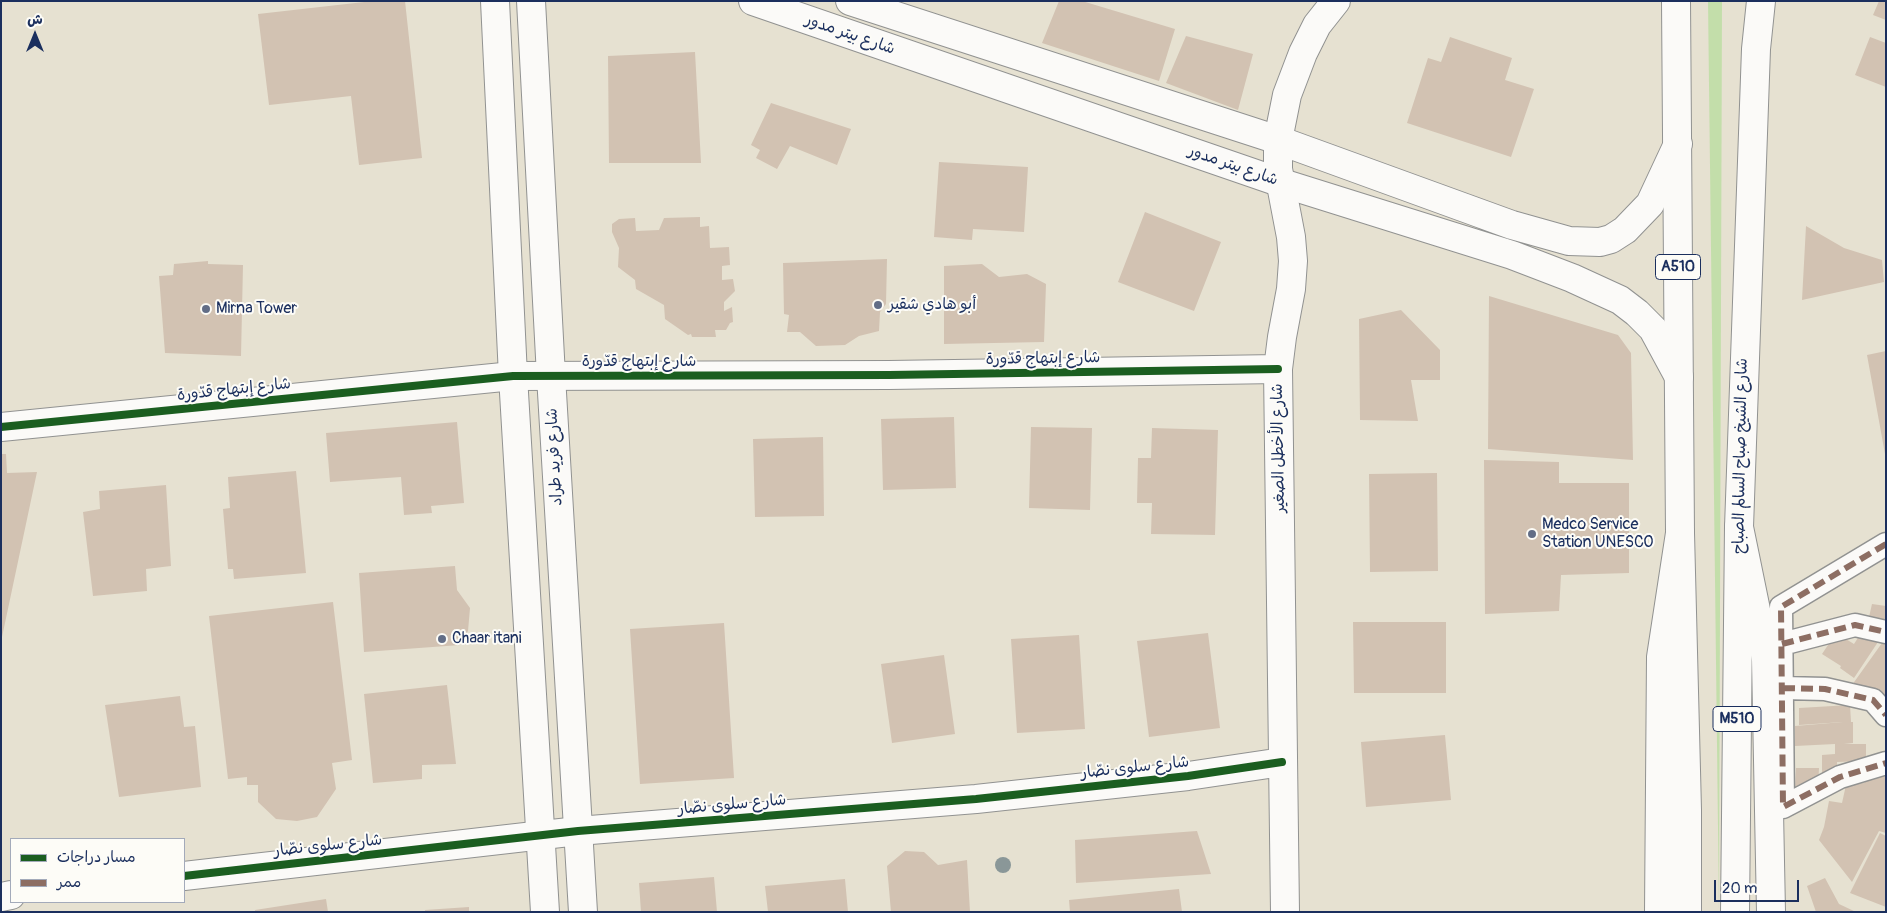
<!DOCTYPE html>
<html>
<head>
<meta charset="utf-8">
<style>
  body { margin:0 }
  #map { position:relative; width:1887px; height:913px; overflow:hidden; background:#e6e1d1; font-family:Pangolin,"Playpen Sans Arabic",sans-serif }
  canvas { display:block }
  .frame { position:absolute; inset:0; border:2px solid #1b2f5e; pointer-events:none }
  .legend { position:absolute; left:10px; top:838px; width:175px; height:65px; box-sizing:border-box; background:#fdfcf7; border:1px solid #a3aaba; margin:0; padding:6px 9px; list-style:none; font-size:15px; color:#1b2f5e }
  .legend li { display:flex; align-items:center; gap:10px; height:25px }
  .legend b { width:25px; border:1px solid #a3aaba }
  .north { position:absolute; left:10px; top:10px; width:50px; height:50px; -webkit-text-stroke:4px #fdfcf7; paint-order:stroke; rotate:0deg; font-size:14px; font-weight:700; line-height:20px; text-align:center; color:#1b2f5e }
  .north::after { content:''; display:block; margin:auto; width:18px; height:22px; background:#1b2f5e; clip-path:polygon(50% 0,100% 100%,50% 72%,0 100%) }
  .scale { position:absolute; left:1714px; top:880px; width:85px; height:22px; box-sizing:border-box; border:2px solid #1b2f5e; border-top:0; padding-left:6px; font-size:15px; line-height:18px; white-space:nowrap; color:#1b2f5e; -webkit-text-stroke:4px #fdfcf7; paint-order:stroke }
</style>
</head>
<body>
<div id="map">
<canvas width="1887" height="913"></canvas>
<div class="frame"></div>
<ul class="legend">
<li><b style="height:6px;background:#1b5e20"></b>مسار دراجات</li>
<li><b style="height:6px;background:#8d6e63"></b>ممر</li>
</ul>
<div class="north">ش</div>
<div class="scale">20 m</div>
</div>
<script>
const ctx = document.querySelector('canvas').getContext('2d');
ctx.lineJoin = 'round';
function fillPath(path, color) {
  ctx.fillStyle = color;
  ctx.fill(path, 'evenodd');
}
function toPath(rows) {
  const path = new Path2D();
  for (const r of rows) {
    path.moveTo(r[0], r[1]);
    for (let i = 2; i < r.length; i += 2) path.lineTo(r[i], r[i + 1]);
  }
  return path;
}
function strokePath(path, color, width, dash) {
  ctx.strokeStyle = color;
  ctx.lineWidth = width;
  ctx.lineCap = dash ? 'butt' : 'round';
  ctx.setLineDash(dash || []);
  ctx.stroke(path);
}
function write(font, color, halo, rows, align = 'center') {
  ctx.font = font + ' Pangolin,"Playpen Sans Arabic",sans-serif';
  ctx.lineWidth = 4;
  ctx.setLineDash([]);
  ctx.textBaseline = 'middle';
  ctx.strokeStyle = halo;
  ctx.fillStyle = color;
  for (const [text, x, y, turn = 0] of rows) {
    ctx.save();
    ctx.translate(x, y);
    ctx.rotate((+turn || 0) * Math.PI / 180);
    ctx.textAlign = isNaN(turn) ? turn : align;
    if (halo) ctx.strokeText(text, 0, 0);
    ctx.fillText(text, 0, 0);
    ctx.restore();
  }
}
fillPath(toPath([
  [1708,1,1722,1,1719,910]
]), '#c3deaa');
fillPath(toPath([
  [373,1,405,1,422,158,359,165,351,96,269,105,258,14],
  [1059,1,1082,1,1175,29,1159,81,1042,43],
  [1879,1,1886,1,1886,20,1873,15],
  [1186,36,1253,54,1238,110,1166,83],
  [1450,37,1512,58,1505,80,1534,89,1511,157,1407,123,1428,58,1441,62],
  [1870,37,1886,43,1886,87,1855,75],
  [695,52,701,163,609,163,608,56],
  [771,103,851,129,837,165,790,146,777,169,756,158,760,150,751,145],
  [939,162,1028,167,1024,232,973,229,972,240,934,237],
  [1145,212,1221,242,1194,311,1118,282],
  [700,217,700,227,709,226,710,248,729,247,730,265,722,266,722,280,733,279,735,291,724,302,724,311,732,307,733,322,730,323,726,330,715,330,716,337,692,337,691,334,688,335,665,319,664,305,636,289,635,280,618,267,619,248,612,232,612,224,619,219,635,218,636,231,659,230,664,218],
  [1806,226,1844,248,1882,260,1884,282,1802,300],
  [887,259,886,304,880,312,879,331,859,336,845,345,816,346,800,332,787,332,789,315,784,314,783,263],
  [208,261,208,264,243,265,241,356,165,353,159,276,173,275,174,264],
  [982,264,999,277,1027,274,1046,284,1044,342,944,344,944,266],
  [1489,296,1618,335,1631,353,1633,460,1488,449],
  [1401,310,1440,350,1440,380,1411,380,1418,421,1360,420,1359,319],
  [1886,351,1886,454,1885,454,1867,355],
  [954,417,956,488,883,490,881,419],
  [457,422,464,503,431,506,432,513,404,515,401,477,330,482,326,433],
  [1031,427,1092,428,1090,510,1029,508],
  [1152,428,1218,430,1215,535,1151,534,1152,503,1137,503,1138,458,1151,458],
  [823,437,824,516,755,517,753,439],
  [1,454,6,454,7,473,37,472,2,637],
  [1484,460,1559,462,1559,483,1629,483,1629,573,1561,575,1559,611,1485,614],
  [296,471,306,573,234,579,233,569,228,569,223,509,230,508,228,477],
  [1437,473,1438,571,1370,572,1369,474],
  [166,485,171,566,146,569,147,591,93,596,83,512,100,509,99,491],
  [455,566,457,590,470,608,468,631,460,645,364,652,359,573],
  [333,602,352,760,332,763,336,789,317,817,297,821,276,819,258,802,258,785,247,785,247,777,228,779,209,616],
  [1872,604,1886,606,1886,630,1867,626],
  [1353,622,1446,622,1446,693,1354,693],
  [724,623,734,778,640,784,630,629],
  [1863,630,1880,639,1854,678,1840,668,1841,666,1822,654,1836,633,1854,644],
  [1208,633,1220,728,1149,737,1137,641],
  [1079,635,1085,729,1017,733,1011,639],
  [1882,643,1886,645,1886,698,1852,685],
  [944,655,955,734,892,743,881,664],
  [447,685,456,764,422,765,422,779,373,783,364,694],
  [180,696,184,727,195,726,201,787,119,797,105,705],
  [1850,705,1851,722,1853,722,1853,743,1844,744,1866,744,1866,761,1837,762,1837,776,1822,779,1822,755,1835,754,1835,744,1795,746,1795,726,1843,722,1799,725,1799,708],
  [1445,735,1451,800,1366,807,1361,742],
  [1796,768,1819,768,1818,788,1795,788],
  [1886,772,1886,833,1879,831,1852,882,1819,840,1824,827,1829,801,1842,803,1846,785,1864,783,1872,775],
  [1197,831,1211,874,1076,883,1075,840],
  [1880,833,1886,836,1886,907,1850,893],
  [905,851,924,852,938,865,967,860,970,912,891,912,887,866],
  [714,877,717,912,641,912,639,883],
  [1825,878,1839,904,1856,912,1816,912,1807,886],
  [845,879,848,912,768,912,765,886],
  [1179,889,1182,912,1070,912,1069,900],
  [326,899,328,912,255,912,255,910],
  [469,907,469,912,425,912,425,910]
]), '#d2c2b2');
const pedestrian = toPath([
  [1886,544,1781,607,1783,807,1840,777,1886,763],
  [1782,644,1855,625,1886,632],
  [1783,688,1825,689,1873,700,1886,715]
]);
const minor = toPath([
  [1,427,513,376,889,375,1278,369],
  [184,876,578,831,976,799,1188,776,1282,762],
  [1,897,11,895],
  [1285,912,1278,369,1282,337,1291,289,1293,261,1291,237,1278,169,1278,140,1287,95,1303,53,1317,25,1336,1]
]);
const tertiary = toPath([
  [495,1,513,376,545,912],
  [531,1,551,376,583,912],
  [753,1,1279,182,1512,255,1572,278,1620,300,1637,313,1653,329,1679,377],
  [850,1,1278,140,1512,225,1569,241,1600,242,1611,239,1625,230,1650,204,1678,144]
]);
const trunk = toPath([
  [1761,1,1756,49,1739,527,1766,659,1771,912],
  [1659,912,1661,657,1680,533,1676,1]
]);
const motorway = toPath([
  [1680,533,1687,810,1687,912],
  [1735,912,1739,527]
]);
strokePath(pedestrian, '#919291', 25);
strokePath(minor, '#919291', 30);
strokePath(tertiary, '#919291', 30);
strokePath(trunk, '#919291', 30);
strokePath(motorway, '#919291', 30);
strokePath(pedestrian, '#fbfaf8', 22);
strokePath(minor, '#fbfaf8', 28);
strokePath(tertiary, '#fbfaf8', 28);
strokePath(trunk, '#fbfaf8', 28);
strokePath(motorway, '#fbfaf8', 28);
strokePath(toPath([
  [1886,544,1781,607,1783,807,1840,777,1886,763],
  [1782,644,1855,625,1886,632],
  [1783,688,1825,689,1873,700,1886,715]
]), '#8d6e63', 6, [12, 6]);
strokePath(toPath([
  [1,427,513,376,889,375,1278,369],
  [184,876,578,831,976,799,1188,776,1282,762]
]), '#1b5e20', 8);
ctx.fillStyle = '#8a9798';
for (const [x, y] of [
  [1003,865]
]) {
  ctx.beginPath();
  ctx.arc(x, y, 8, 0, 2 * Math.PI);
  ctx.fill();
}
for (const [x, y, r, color] of [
  [878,305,5,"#626d86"],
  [206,309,5,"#626d86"],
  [1532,534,5,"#626d86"],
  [442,639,5,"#626d86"]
]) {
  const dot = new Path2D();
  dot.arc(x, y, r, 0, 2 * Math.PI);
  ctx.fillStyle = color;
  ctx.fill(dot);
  strokePath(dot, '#fdfcf7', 2);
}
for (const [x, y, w] of [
  [1678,267,45],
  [1737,719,48]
]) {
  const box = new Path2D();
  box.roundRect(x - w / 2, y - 12.5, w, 25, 4);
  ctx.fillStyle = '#fdfcf7';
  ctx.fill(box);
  strokePath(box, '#1b2f5e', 1);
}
write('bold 15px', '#1b2f5e', null, [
  ["A510",1678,267],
  ["M510",1737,719]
]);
write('16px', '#1b2f5e', '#fdfcf7', [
  ["شارع بيتر مدور",850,35,19],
  ["شارع بيتر مدور",1233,166,19],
  ["شارع إبتهاج قدّورة",1043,359,-1],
  ["شارع إبتهاج قدّورة",639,362],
  ["شارع إبتهاج قدّورة",234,390,-6],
  ["شارع الأخطل الصغير",1279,448,-91],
  ["شارع الشيخ صباح السالم الصباح",1741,456,-89],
  ["شارع فريد طراد",555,457,-93],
  ["شارع سلوى نصّار",1135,768,-6],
  ["شارع سلوى نصّار",732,805,-5],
  ["شارع سلوى نصّار",328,846,-6]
]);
write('16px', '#1b2f5e', '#fdfcf7', [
  ["أبو هادي شقير",888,305],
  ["Mirna Tower",216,309],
  ["Medco Service",1542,525],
  ["Station UNESCO",1542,543],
  ["Chaar itani",452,639]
], 'left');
</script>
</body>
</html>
